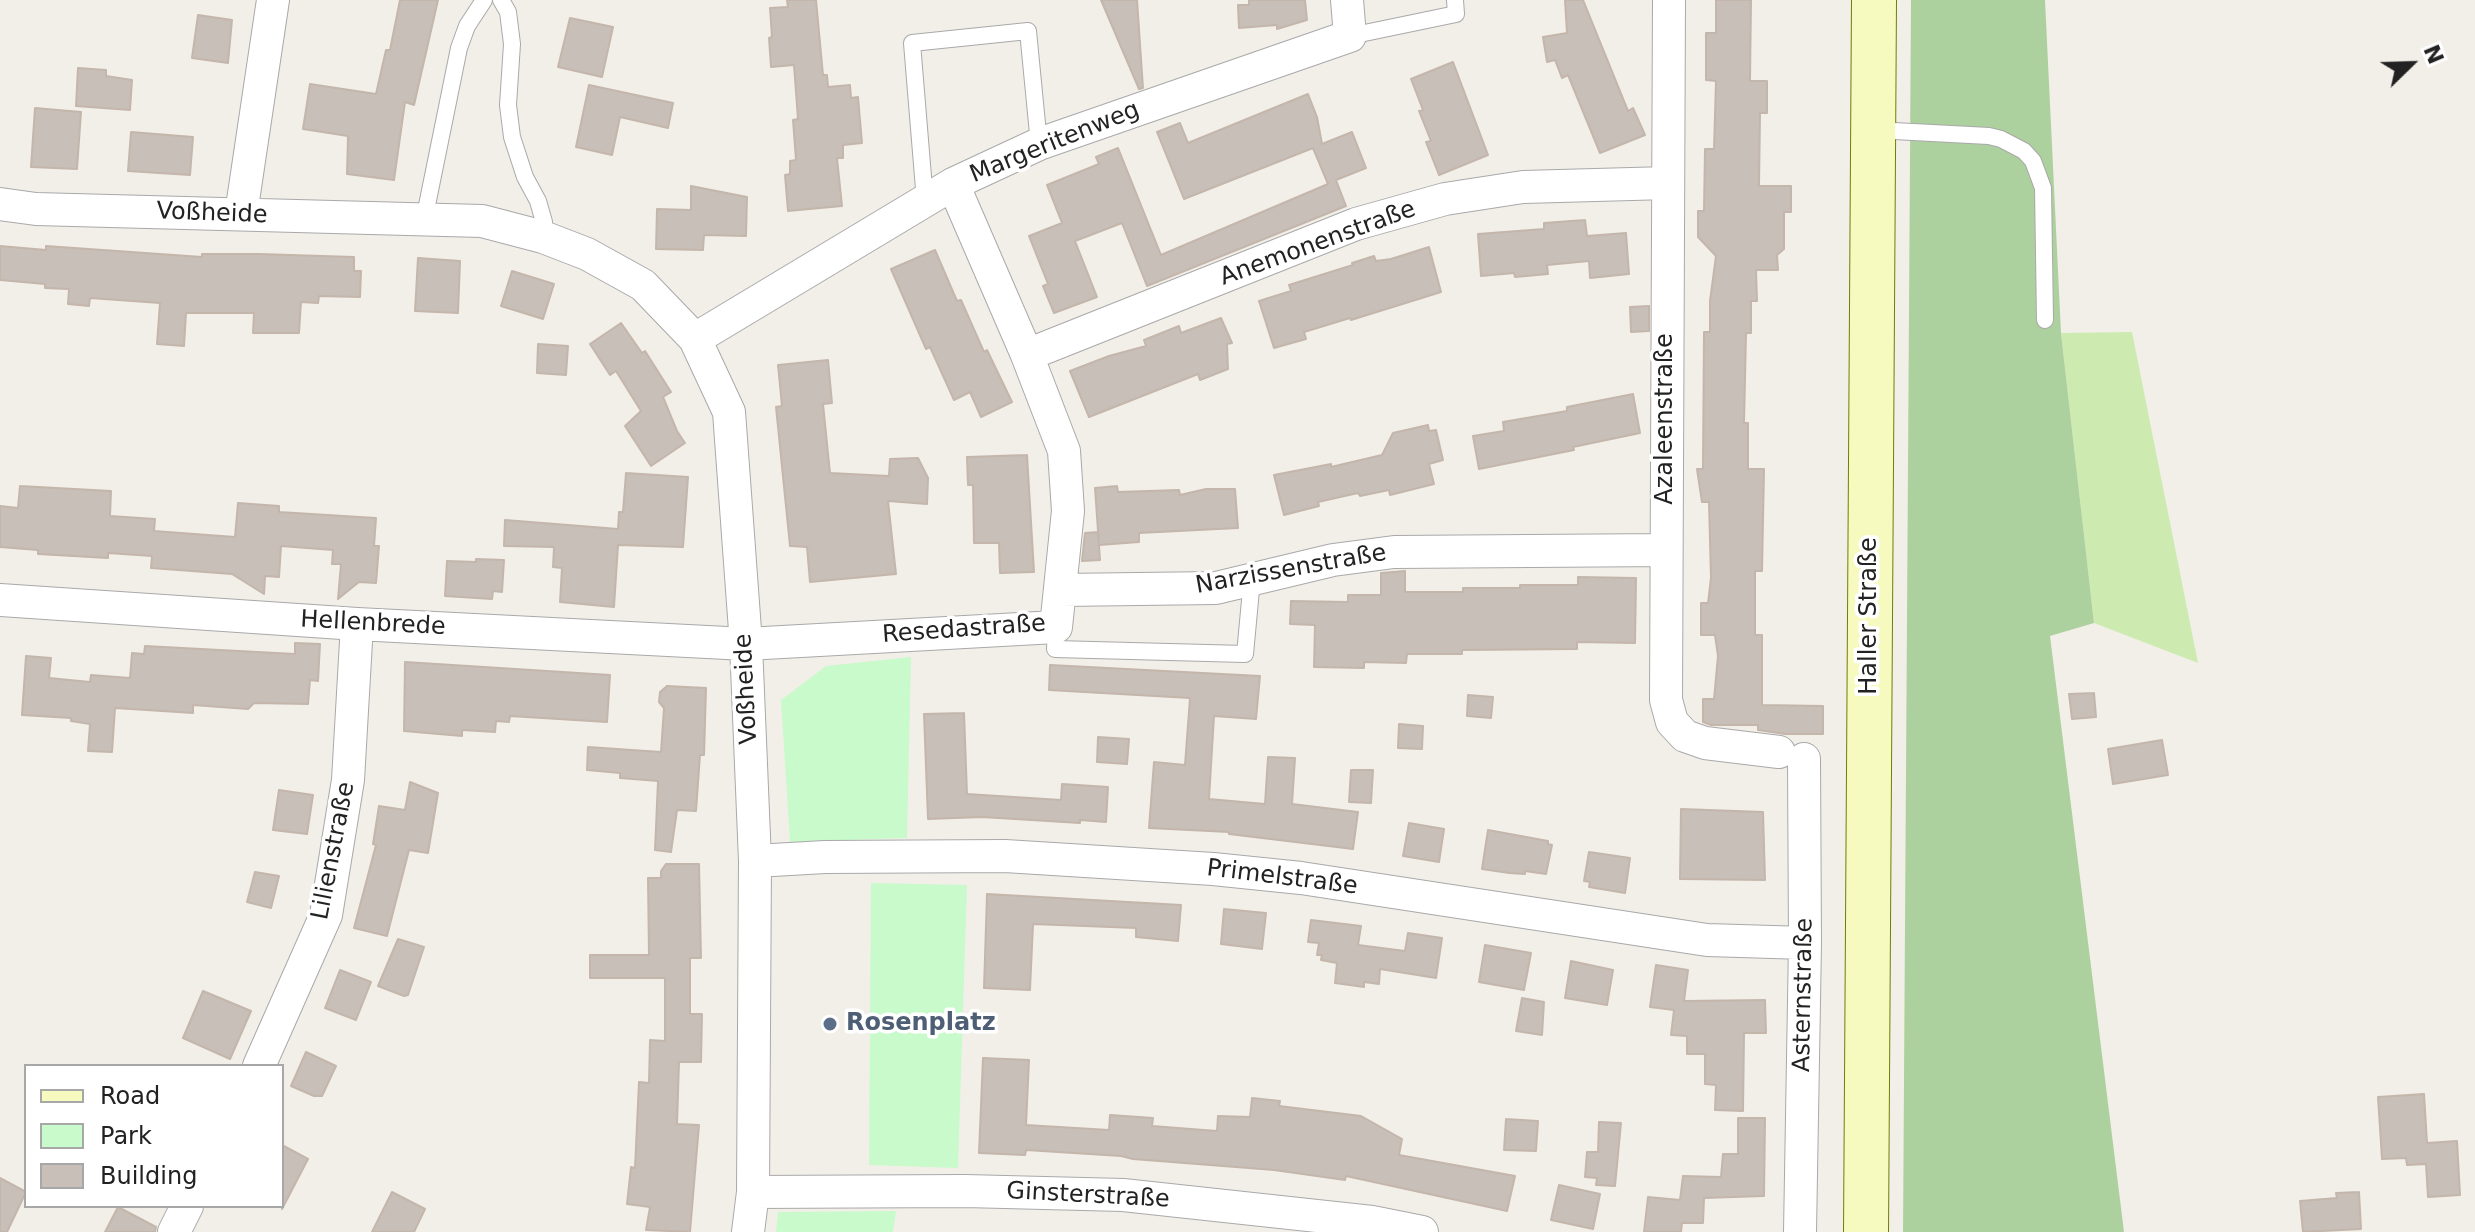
<!DOCTYPE html>
<html>
<head>
<meta charset="utf-8">
<style>
  body { margin:0 }
  #map { position:relative; width:2475px; height:1232px; overflow:hidden; background:#f2efe9; font-family:"DejaVu Sans",sans-serif }
  canvas { display:block }
  .legend { position:absolute; left:24px; top:1064px; width:260px; height:144px; box-sizing:border-box; background:#fff; border:2px solid #a7a7a7; margin:0; padding:10px 14px; list-style:none; font-size:24px; color:#222 }
  .legend li { display:flex; align-items:center; gap:16px; height:40px }
  .legend b { width:40px; border:2px solid #a7a7a7 }
  .north { position:absolute; left:2371px; top:24px; width:80px; height:80px; -webkit-text-stroke:6px #fff; paint-order:stroke; rotate:67deg; font-size:22px; font-weight:700; line-height:32px; text-align:center; color:#222 }
  .north::after { content:''; display:block; margin:auto; width:28px; height:36px; background:#222; clip-path:polygon(50% 0,100% 100%,50% 72%,0 100%) }
</style>
</head>
<body>
<div id="map">
<canvas width="2475" height="1232"></canvas>
<ul class="legend">
<li><b style="height:10px;background:#f7fabf"></b>Road</li>
<li><b style="height:22px;background:#c8facc"></b>Park</li>
<li><b style="height:22px;background:#c7bfb8"></b>Building</li>
</ul>
<div class="north">N</div>
</div>
<script>
const ctx = document.querySelector('canvas').getContext('2d');
ctx.lineJoin = 'round';
function fillPath(path, color) {
  ctx.fillStyle = color;
  ctx.fill(path, 'evenodd');
}
function toPath(rows) {
  const path = new Path2D();
  for (const r of rows) {
    path.moveTo(r[0], r[1]);
    for (let i = 2; i < r.length; i += 2) path.lineTo(r[i], r[i + 1]);
  }
  return path;
}
function strokePath(path, color, width, dash) {
  ctx.strokeStyle = color;
  ctx.lineWidth = width;
  ctx.lineCap = dash ? 'butt' : 'round';
  ctx.setLineDash(dash || []);
  ctx.stroke(path);
}
function write(font, color, halo, rows, align = 'center') {
  ctx.font = font + ' "DejaVu Sans",sans-serif';
  ctx.lineWidth = 7;
  ctx.setLineDash([]);
  ctx.textBaseline = 'middle';
  ctx.strokeStyle = halo;
  ctx.fillStyle = color;
  for (const [text, x, y, turn = 0] of rows) {
    ctx.save();
    ctx.translate(x, y);
    ctx.rotate((+turn || 0) * Math.PI / 180);
    ctx.textAlign = isNaN(turn) ? turn : align;
    if (halo) ctx.strokeText(text, 0, 0);
    ctx.fillText(text, 0, 0);
    ctx.restore();
  }
}
fillPath(toPath([
  [2132,332,2198,663,2094,623,2061,333]
]), '#cdebb0');
fillPath(toPath([
  [1911,0,2045,0,2061,333,2094,623,2050,636,2124,1232,1903,1232]
]), '#add19e');
fillPath(toPath([
  [911,657,907,838,790,842,781,700,826,666],
  [871,883,967,885,958,1168,869,1165],
  [896,1211,893,1232,776,1232,778,1212]
]), '#c8facc');
const building = toPath([
  [400,0,438,0,414,105,405,102,394,180,347,174,348,136,303,129,310,84,376,94,386,50,390,50,400,0],
  [787,0,816,0,823,75,827,75,828,87,850,85,851,98,858,97,862,143,843,145,843,158,837,158,842,206,788,211,785,175,790,174,790,161,796,160,793,120,798,119,794,65,771,67,769,38,772,37,770,8,788,7,787,0],
  [1101,0,1137,0,1143,88,1139,89,1101,0],
  [1249,0,1305,0,1307,20,1277,29,1277,25,1239,28,1238,5,1249,5,1249,0],
  [1565,0,1583,0,1628,111,1633,108,1645,135,1600,153,1568,75,1562,78,1555,60,1547,62,1543,37,1567,33,1565,0],
  [1716,0,1751,0,1750,81,1767,81,1767,113,1760,113,1759,186,1791,186,1791,212,1784,212,1784,249,1777,255,1778,270,1756,270,1757,301,1751,301,1751,333,1746,333,1744,423,1748,423,1748,469,1764,469,1762,571,1755,571,1755,635,1762,635,1762,705,1823,706,1823,734,1785,734,1758,730,1758,725,1711,725,1703,722,1703,699,1714,699,1718,656,1715,635,1701,635,1701,603,1708,603,1711,578,1709,502,1702,502,1697,469,1703,469,1704,332,1710,332,1710,301,1716,256,1698,237,1698,211,1704,211,1705,149,1714,149,1716,81,1706,80,1706,33,1716,33,1716,0],
  [198,15,232,20,228,63,192,58,198,15],
  [570,18,613,27,602,77,558,67,570,18],
  [1453,62,1488,155,1439,175,1426,142,1431,141,1419,111,1423,110,1411,79,1453,62],
  [78,68,106,70,106,76,132,80,130,110,76,106,78,68],
  [589,85,673,103,668,128,620,117,612,155,576,147,589,85],
  [1308,94,1317,117,1322,144,1352,132,1366,168,1336,180,1346,206,1147,286,1122,223,1075,241,1097,297,1054,313,1043,286,1048,284,1029,236,1062,223,1047,185,1099,164,1096,157,1118,148,1161,255,1328,184,1313,148,1184,199,1157,132,1180,123,1188,143,1308,94],
  [35,108,81,112,77,169,31,167,35,108],
  [131,132,193,137,190,175,128,171,131,132],
  [691,186,747,197,746,236,704,235,703,250,656,249,657,209,691,210,691,186],
  [1585,220,1587,236,1626,233,1629,274,1590,278,1589,261,1547,265,1548,274,1515,277,1514,273,1481,276,1478,234,1544,229,1544,223,1585,220],
  [0,246,46,250,46,246,202,257,202,254,259,254,354,257,354,271,361,271,360,297,319,296,318,303,301,302,299,333,253,333,254,313,186,313,184,346,157,344,160,303,90,298,89,306,68,304,69,289,45,288,45,284,0,280,0,246],
  [1429,247,1441,292,1351,320,1350,318,1304,332,1306,339,1274,348,1259,301,1291,291,1289,285,1353,265,1352,263,1374,256,1376,261,1391,259,1429,247],
  [935,250,957,301,961,300,984,352,987,350,1012,402,981,417,970,392,954,400,930,347,926,349,891,269,935,250],
  [418,258,460,261,458,313,415,311,418,258],
  [512,271,554,284,543,319,501,306,512,271],
  [1649,306,1649,331,1631,332,1630,307,1649,306],
  [1221,318,1232,343,1227,344,1228,369,1200,380,1198,374,1089,417,1070,371,1109,356,1146,346,1144,340,1179,326,1181,333,1221,318],
  [621,323,642,353,645,351,671,392,663,397,677,431,685,443,651,466,625,426,641,411,616,371,610,375,590,344,621,323],
  [538,344,568,346,566,375,537,373,538,344],
  [828,360,832,403,823,404,830,473,889,476,890,459,918,458,928,478,927,504,888,501,896,574,810,582,807,547,790,546,776,407,782,406,778,365,828,360],
  [1633,394,1640,433,1573,447,1574,450,1479,469,1473,436,1504,431,1503,422,1567,411,1567,407,1633,394],
  [1428,425,1429,431,1436,430,1443,460,1429,464,1434,484,1390,495,1389,490,1360,496,1358,493,1318,502,1319,506,1284,515,1274,475,1331,464,1331,467,1382,455,1393,433,1428,425],
  [1027,455,1034,572,1000,573,999,543,974,543,973,485,968,485,967,457,1027,455],
  [626,473,688,477,683,547,618,545,614,607,560,602,562,568,553,567,554,547,504,546,505,520,618,529,619,512,623,512,626,473],
  [20,486,111,491,110,516,155,519,154,531,235,537,238,503,279,506,279,512,376,518,374,546,379,546,376,583,359,582,338,599,341,564,332,564,333,550,281,546,279,577,265,576,264,594,232,574,151,568,152,556,108,553,108,558,38,554,38,550,0,547,0,506,18,508,20,486],
  [1117,486,1118,492,1179,490,1180,495,1206,489,1235,489,1238,528,1139,533,1139,542,1099,545,1095,488,1117,486],
  [1098,532,1100,560,1082,561,1085,533,1098,532],
  [476,559,504,560,502,592,493,591,492,599,445,596,447,561,476,562,476,559],
  [1405,571,1405,592,1463,592,1463,588,1520,588,1520,585,1578,585,1578,577,1636,578,1635,643,1577,642,1577,649,1462,650,1462,654,1407,654,1406,663,1364,662,1364,668,1314,667,1315,625,1290,624,1291,601,1348,602,1348,595,1381,595,1381,573,1405,571],
  [295,643,320,644,318,681,310,680,308,704,254,703,248,709,193,705,193,713,115,708,112,752,88,751,90,724,71,721,71,718,22,715,26,656,51,658,49,678,90,682,91,675,130,678,132,653,144,654,145,646,295,654,295,643],
  [405,662,610,675,607,722,510,716,509,722,496,721,495,732,462,730,462,736,404,731,405,662],
  [1050,665,1260,676,1256,719,1214,716,1209,799,1265,804,1268,757,1295,758,1292,804,1358,812,1353,849,1229,834,1229,832,1149,828,1154,762,1185,765,1190,698,1049,690,1050,665],
  [667,686,706,688,704,755,700,755,696,811,677,810,671,852,655,850,658,781,620,778,620,773,587,770,588,747,661,752,664,708,659,702,660,692,667,686],
  [2094,693,2096,717,2072,719,2069,694,2094,693],
  [1468,695,1493,697,1491,718,1467,716,1468,695],
  [964,713,967,794,1061,800,1062,784,1108,787,1106,822,1080,820,1080,823,982,817,928,819,924,714,964,713],
  [1399,724,1423,726,1422,749,1398,748,1399,724],
  [1098,737,1129,739,1127,764,1097,762,1098,737],
  [2162,740,2168,775,2113,784,2108,749,2162,740],
  [1351,770,1373,770,1371,803,1349,802,1351,770],
  [410,782,438,793,428,853,409,850,387,936,354,928,376,845,373,844,379,806,405,810,410,782],
  [279,790,313,795,307,834,273,830,279,790],
  [1681,809,1763,812,1765,880,1680,879,1681,809],
  [1409,823,1444,829,1439,862,1403,856,1409,823],
  [1488,830,1548,841,1548,844,1552,845,1546,874,1525,871,1525,874,1509,873,1482,869,1488,830],
  [1589,852,1630,858,1625,893,1589,887,1590,882,1584,881,1589,852],
  [666,864,699,864,701,958,690,958,690,1014,702,1014,701,1062,679,1062,677,1124,699,1125,690,1232,646,1230,650,1207,627,1204,631,1167,635,1168,639,1082,649,1083,650,1040,665,1041,665,978,590,978,590,955,649,955,648,878,661,878,661,871,666,864],
  [255,872,279,876,271,908,247,902,255,872],
  [987,894,1181,905,1178,941,1136,937,1136,928,1033,924,1030,990,984,988,987,894],
  [1224,909,1266,913,1262,949,1221,944,1224,909],
  [1311,920,1361,926,1358,945,1405,951,1408,933,1442,938,1436,978,1380,969,1379,984,1364,982,1364,987,1335,983,1337,963,1321,960,1322,955,1317,955,1319,943,1308,942,1311,920],
  [398,939,424,947,408,995,404,996,378,986,398,939],
  [1485,945,1531,953,1524,990,1479,982,1485,945],
  [1571,961,1613,970,1607,1005,1565,998,1571,961],
  [1656,965,1688,970,1684,1001,1765,1000,1766,1033,1744,1033,1743,1111,1715,1110,1716,1085,1705,1084,1705,1054,1687,1054,1687,1036,1671,1035,1674,1010,1650,1007,1656,965],
  [340,970,371,982,356,1020,325,1008,340,970],
  [203,991,251,1011,230,1059,183,1038,203,991],
  [1522,998,1544,1002,1542,1035,1516,1031,1522,998],
  [306,1052,336,1066,322,1096,314,1096,291,1086,306,1052],
  [983,1058,1029,1060,1026,1125,1109,1130,1110,1115,1153,1118,1152,1126,1217,1131,1218,1116,1250,1117,1252,1098,1280,1101,1279,1106,1361,1116,1402,1139,1399,1155,1515,1176,1507,1211,1346,1176,1345,1180,1274,1170,1133,1159,1121,1156,1026,1150,1025,1155,979,1153,983,1058],
  [2424,1094,2427,1143,2457,1141,2460,1195,2428,1197,2426,1164,2407,1165,2406,1158,2382,1159,2378,1097,2424,1094],
  [1738,1118,1765,1118,1764,1196,1704,1198,1703,1223,1682,1223,1681,1232,1644,1232,1648,1197,1680,1200,1683,1176,1721,1177,1723,1154,1738,1154,1738,1118],
  [1506,1119,1538,1121,1536,1151,1504,1150,1506,1119],
  [1599,1122,1621,1123,1615,1186,1596,1185,1597,1178,1585,1177,1587,1152,1598,1152,1599,1122],
  [282,1145,308,1159,282,1209,282,1145],
  [0,1178,26,1192,7,1232,0,1232,0,1178],
  [1559,1185,1600,1194,1593,1229,1551,1220,1559,1185],
  [392,1192,425,1209,414,1232,372,1232,392,1192],
  [2359,1192,2361,1229,2303,1232,2300,1201,2337,1198,2336,1193,2359,1192],
  [118,1207,156,1227,155,1232,105,1232,118,1207]
]);
fillPath(building, '#c7bfb8');
strokePath(building, '#c4b6ab', 2);
const service = toPath([
  [501,0,508,12,512,44,508,105,512,137,525,177,538,201,544,222,543,237],
  [1350,36,1456,14,1455,0],
  [1875,130,1989,136,2001,139,2024,151,2033,161,2043,188,2045,320],
  [925,201,912,43,1028,31,1039,144],
  [424,220,459,48,467,26,484,0],
  [1056,627,1055,649,1245,654,1252,579]
]);
const minor = toPath([
  [1669,0,1666,700,1672,722,1685,736,1705,743,1779,752],
  [0,204,36,209,482,221,543,237,587,254,643,285,695,339,729,412,746,644,755,861,753,1192,748,1232],
  [241,214,273,0],
  [695,339,953,184,1039,144,1350,36,1347,0],
  [1027,355,1356,224,1445,199,1523,187,1668,183],
  [1061,590,1216,588,1333,560,1394,552,1665,550],
  [0,600,357,624,746,644,1056,627,1068,511,1064,451,1027,355,953,184],
  [755,861,825,857,1005,856,1213,869,1301,878,1707,940,1805,943],
  [259,1066,326,915,348,780,357,624],
  [753,1192,965,1191,1123,1195,1372,1222,1422,1232],
  [174,1232,187,1206],
  [1800,1232,1805,943,1804,759]
]);
const secondary = toPath([
  [1866,1232,1874,0]
]);
strokePath(service, '#a9a9a9', 18);
strokePath(minor, '#a9a9a9', 34);
strokePath(secondary, '#707d05', 46);
strokePath(service, '#fff', 16);
strokePath(minor, '#fff', 32);
strokePath(secondary, '#f7fabf', 44);
for (const [x, y, r, color] of [
  [830,1024,8,"#5c6f8a"]
]) {
  const dot = new Path2D();
  dot.arc(x, y, r, 0, 2 * Math.PI);
  ctx.fillStyle = color;
  ctx.fill(dot);
  strokePath(dot, '#fff', 3);
}
write('24px', '#222', '#fff', [
  ["Margeritenweg",1055,143,-22],
  ["Voßheide",212,214,2],
  ["Anemonenstraße",1318,244,-20],
  ["Azaleenstraße",1666,419,-90],
  ["Narzissenstraße",1291,570,-10],
  ["Haller Straße",1870,616,-90],
  ["Hellenbrede",373,624,3],
  ["Resedastraße",964,630,-4],
  ["Voßheide",747,689,-93],
  ["Lilienstraße",334,851,-79],
  ["Primelstraße",1282,878,7],
  ["Asternstraße",1804,995,-89],
  ["Ginsterstraße",1088,1196,3]
]);
write('bold 24px', '#4e5e75', '#fff', [
  ["Rosenplatz",846,1024]
], 'left');
</script>
</body>
</html>
